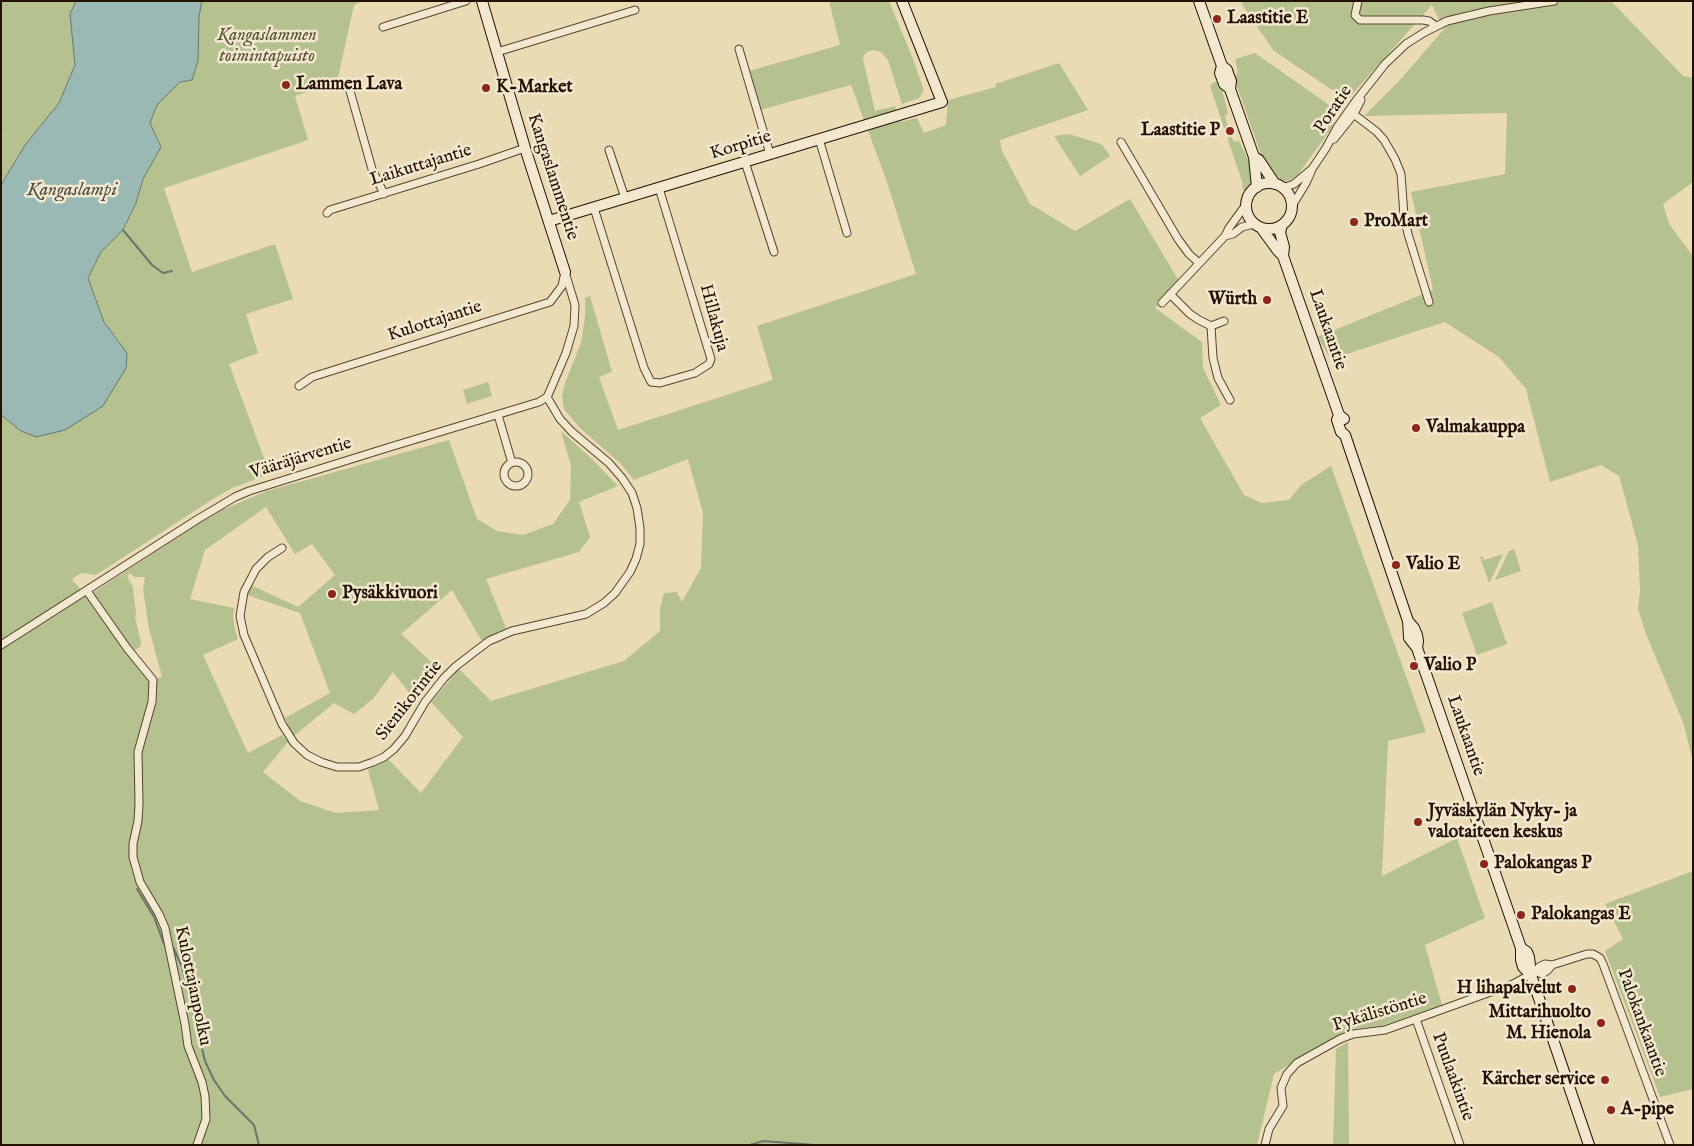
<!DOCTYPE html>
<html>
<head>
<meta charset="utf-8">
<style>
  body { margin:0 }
  #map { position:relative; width:1694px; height:1146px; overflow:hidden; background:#eadbb5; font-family:"IM FELL English",serif }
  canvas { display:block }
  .frame { position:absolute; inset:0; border:2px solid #241100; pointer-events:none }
</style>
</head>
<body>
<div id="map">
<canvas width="1694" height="1146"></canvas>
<div class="frame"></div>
</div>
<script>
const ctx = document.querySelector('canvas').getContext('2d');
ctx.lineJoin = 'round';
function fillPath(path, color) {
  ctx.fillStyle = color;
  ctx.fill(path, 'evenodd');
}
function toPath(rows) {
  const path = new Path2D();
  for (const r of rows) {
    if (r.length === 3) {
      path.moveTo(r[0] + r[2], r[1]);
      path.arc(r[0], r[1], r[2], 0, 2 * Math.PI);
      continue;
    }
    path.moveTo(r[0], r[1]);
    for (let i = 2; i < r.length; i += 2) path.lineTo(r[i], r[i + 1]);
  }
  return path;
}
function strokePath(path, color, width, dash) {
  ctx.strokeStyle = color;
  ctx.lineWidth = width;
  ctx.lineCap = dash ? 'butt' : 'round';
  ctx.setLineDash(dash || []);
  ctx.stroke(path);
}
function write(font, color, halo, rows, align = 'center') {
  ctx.font = font + ' "IM FELL English",serif';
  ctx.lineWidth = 5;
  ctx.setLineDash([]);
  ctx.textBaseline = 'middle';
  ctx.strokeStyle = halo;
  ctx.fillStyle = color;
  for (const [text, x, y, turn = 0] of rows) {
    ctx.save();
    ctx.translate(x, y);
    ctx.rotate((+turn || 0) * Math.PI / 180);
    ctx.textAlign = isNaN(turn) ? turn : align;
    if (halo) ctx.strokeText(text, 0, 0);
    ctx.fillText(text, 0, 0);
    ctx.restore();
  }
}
fillPath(toPath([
  [1,1,76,1,70,14,75,65,59,103,25,145,1,185,1,137,3,136,1,130],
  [202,1,363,1,354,5,337,82,295,96,308,140,164,188,192,272,275,244,293,299,246,314,258,353,229,364,270,474,232,488,213,499,96,575,81,573,72,579,89,600,125,651,149,678,155,679,162,677,149,629,143,589,145,577,134,577,130,573,127,576,133,587,136,614,135,617,141,643,140,647,135,650,133,650,117,629,93,594,94,592,196,525,224,509,267,491,449,440,477,519,497,531,523,535,553,524,570,500,571,466,561,431,592,459,618,486,579,502,590,537,579,552,486,579,506,628,482,641,452,590,401,634,441,671,417,700,411,695,393,672,373,699,354,714,334,703,294,736,285,718,330,693,300,613,247,595,251,585,298,607,335,575,312,544,295,554,266,507,205,550,190,599,234,608,233,617,235,630,238,639,203,655,248,753,282,735,288,742,263,772,300,801,336,813,379,810,368,770,388,759,421,793,463,737,431,702,459,669,491,701,624,661,660,631,660,609,664,593,677,592,682,602,701,568,703,513,688,459,634,480,620,463,579,427,564,409,562,396,565,383,581,343,585,317,585,298,590,296,612,372,599,377,618,430,773,380,757,326,916,274,886,179,851,85,760,110,749,71,840,45,829,1,889,1,913,59,924,90,919,98,902,104,888,60,881,52,873,50,867,52,864,55,863,59,875,111,895,106,900,122,917,118,924,133,946,125,948,100,996,87,995,84,1059,63,1088,110,1000,140,1002,151,1030,204,1075,231,1130,199,1179,281,1155,308,1202,342,1203,368,1221,405,1200,418,1244,495,1262,503,1289,500,1301,485,1331,466,1426,732,1388,741,1382,876,1457,838,1485,918,1425,945,1442,1005,1381,1026,1349,1029,1274,1074,1257,1145,1,1145,1,415,21,431,121,344,104,322,88,278,101,252,124,230,136,203,143,179,161,147,150,123,157,105,180,82],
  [1242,1,1611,1,1683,76,1693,78,1693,182,1663,204,1669,224,1693,256,1693,762,1684,725,1646,634,1638,609,1640,591,1638,545,1619,476,1601,465,1550,482,1526,389,1499,357,1445,322,1331,359,1317,337,1433,290,1411,192,1505,174,1507,113,1364,116,1400,80,1444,29,1432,5,1347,100,1274,51,1243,6],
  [1255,53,1325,102,1330,106,1332,111,1331,122,1333,126,1297,176,1290,180,1285,181,1278,178,1271,172,1262,157,1234,78,1238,72,1235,59],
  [1214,82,1219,82,1223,94,1228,113,1225,116,1230,133,1226,134,1210,86],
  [1069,134,1098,143,1103,146,1110,156,1080,176,1054,136],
  [1231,136,1234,142,1239,141,1250,164,1252,182,1246,192,1243,190,1242,181,1228,140,1228,137],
  [488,382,492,396,467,404,463,390],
  [1514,549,1521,571,1495,580,1509,551],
  [1503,554,1490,582,1489,583,1480,557,1482,556,1484,560],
  [1492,602,1507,644,1477,655,1462,613],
  [1693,871,1693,1089,1660,1097,1605,951,1623,939,1605,904],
  [1348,1042,1349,1145,1333,1145,1336,1049]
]), '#b5c18f');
const water = toPath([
  [76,1,202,1,199,16,198,61,192,80,180,82,157,105,150,123,161,147,143,179,136,203,123,230,101,252,88,278,104,322,127,353,126,368,103,406,65,430,36,437,21,431,1,415,1,185,25,145,59,103,75,65,70,14,76,1]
]);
fillPath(water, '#9ab9b4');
strokePath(water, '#6b766c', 1);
strokePath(toPath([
  [123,230,152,265,163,273,172,271],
  [137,889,154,917,164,944],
  [174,949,182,967,205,1061,214,1080,225,1096,254,1125,259,1145],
  [750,1145,763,1141,815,1145]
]), '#6b766c', 2);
const street = toPath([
  [1358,1,1355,15,1360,20,1423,20,1429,21,1436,26],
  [383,27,466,1],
  [739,49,770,154],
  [497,52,635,10],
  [349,83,350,91,372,169,384,194],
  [1351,112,1377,132,1384,140,1395,159,1401,174,1404,216,1408,234,1429,302],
  [819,139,847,233],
  [1334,139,1354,114,1361,100],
  [1121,142,1178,239,1189,254,1199,263],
  [609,150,625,198],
  [745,162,774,252],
  [1283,188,1294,184,1312,169,1326,148,1338,126,1355,102,1385,64,1406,44,1425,32,1447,21,1489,11,1554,1],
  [1292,206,1306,183,1311,172],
  [594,208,644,368,651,382,660,383,695,373,709,364,711,359,659,188],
  [327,213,330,210,479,164,525,148],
  [1225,236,1233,234,1242,227,1254,224],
  [1170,294,1190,314,1199,320,1211,326,1224,321],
  [1162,303,1225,236,1229,228,1245,206],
  [1211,326,1213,358,1218,378,1230,400],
  [299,386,312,377,550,302,562,286,565,272],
  [498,415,512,463],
  [516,474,12],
  [282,548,268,557,256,569,244,592,240,616,244,635,282,724,294,743,307,755,321,762,337,767,359,767,373,762,384,757,394,749,405,736,425,702,444,678,455,667,473,653,489,641,512,631,586,614,604,603,615,593,630,572,636,559,640,544,640,528,637,508,632,493,622,478,609,463,572,432,560,419,547,397],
  [87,591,127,648,153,680,152,702,138,752,139,804,138,821,133,844,133,857,140,882,159,914,165,928,185,1024,188,1046,202,1082,205,1096,206,1119,197,1145],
  [1,645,198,519,235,497,249,491,390,447,539,402,547,397,549,393,566,353,574,326,575,305,565,272],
  [1535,972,1542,974,1548,970,1552,965],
  [1416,1019,1460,1145],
  [1265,1145,1269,1129,1283,1106,1281,1088,1287,1074,1297,1063,1340,1039,1353,1034,1385,1030,1513,984,1535,972,1539,967,1545,964,1552,965,1587,954,1593,954,1600,958,1603,964,1670,1145]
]);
const secondary = toPath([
  [482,1,525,148,565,272],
  [1199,1,1222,66,1220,73,1224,84,1230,89,1254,157,1257,187],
  [1222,66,1227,70,1229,76,1231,81,1230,89],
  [1254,157,1259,160,1275,184],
  [1269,206,23],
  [549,221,942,102,902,1],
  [1282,225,1280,232,1284,247,1283,256,1339,415,1344,419],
  [1262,229,1278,251,1283,256],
  [1339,415,1337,420,1341,432,1345,435,1408,621,1409,638,1417,648,1521,948,1521,960,1523,967,1531,975],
  [1408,621,1414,628,1417,635,1418,641,1417,648],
  [1521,948,1527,952,1529,957,1531,975,1589,1145]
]);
strokePath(street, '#56442d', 9);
strokePath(secondary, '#241100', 12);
strokePath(street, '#f1e8cf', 7);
strokePath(secondary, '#f1e8cf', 10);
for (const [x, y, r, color] of [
  [1217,19,5,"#8f2418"],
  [286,85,5,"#8f2418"],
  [486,88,5,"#8f2418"],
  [1230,131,5,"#8f2418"],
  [1354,222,5,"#8f2418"],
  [1267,300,5,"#8f2418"],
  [1416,428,5,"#8f2418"],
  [1396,565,5,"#8f2418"],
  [332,594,5,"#8f2418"],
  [1414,666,5,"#8f2418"],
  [1418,822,5,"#8f2418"],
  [1484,864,5,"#8f2418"],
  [1521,915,5,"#8f2418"],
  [1572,989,5,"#8f2418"],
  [1601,1023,5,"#8f2418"],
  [1605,1080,5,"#8f2418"],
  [1611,1110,5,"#8f2418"]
]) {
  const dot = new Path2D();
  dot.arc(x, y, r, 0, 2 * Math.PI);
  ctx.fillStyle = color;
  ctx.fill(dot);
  strokePath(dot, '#f1e8cf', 2);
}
write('bold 18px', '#241100', '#f1e8cf', [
  ["Laastitie E",1227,19],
  ["Lammen Lava",296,85],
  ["K-Market",496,88],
  ["Laastitie P",1220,131,"right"],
  ["ProMart",1364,222],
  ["Würth",1257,300,"right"],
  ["Valmakauppa",1426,428],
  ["Valio E",1406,565],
  ["Pysäkkivuori",342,594],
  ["Valio P",1424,666],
  ["Jyväskylän Nyky- ja",1428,812],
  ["valotaiteen keskus",1428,833],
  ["Palokangas P",1494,864],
  ["Palokangas E",1531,915],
  ["H lihapalvelut",1562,989,"right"],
  ["Mittarihuolto",1591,1013,"right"],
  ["M. Hienola",1591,1034,"right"],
  ["Kärcher service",1595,1080,"right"],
  ["A-pipe",1621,1110]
], 'left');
write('italic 18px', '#574f32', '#f1e8cf', [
  ["Kangaslammen",267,36],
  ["toimintapuisto",267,57]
]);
write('18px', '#241100', '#f1e8cf', [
  ["Poratie",1334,110,-56],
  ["Korpitie",741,146,-17],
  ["Laikuttajantie",421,166,-17],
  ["Kangaslammentie",552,177,72],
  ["Hillakuja",713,318,75],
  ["Kulottajantie",435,322,-18],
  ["Laukaantie",1327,330,71],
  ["Vääräjärventie",301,459,-17],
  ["Sienikorintie",410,701,-52],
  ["Laukaantie",1465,736,71],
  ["Kulottajanpolku",192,986,78],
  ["Pykälistöntie",1380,1013,-17],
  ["Palokankaantie",1641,1023,70],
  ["Puulaakintie",1452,1077,70]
]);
write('italic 19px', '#4d4c3f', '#f1e8cf', [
  ["Kangaslampi",72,191]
]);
</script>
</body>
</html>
